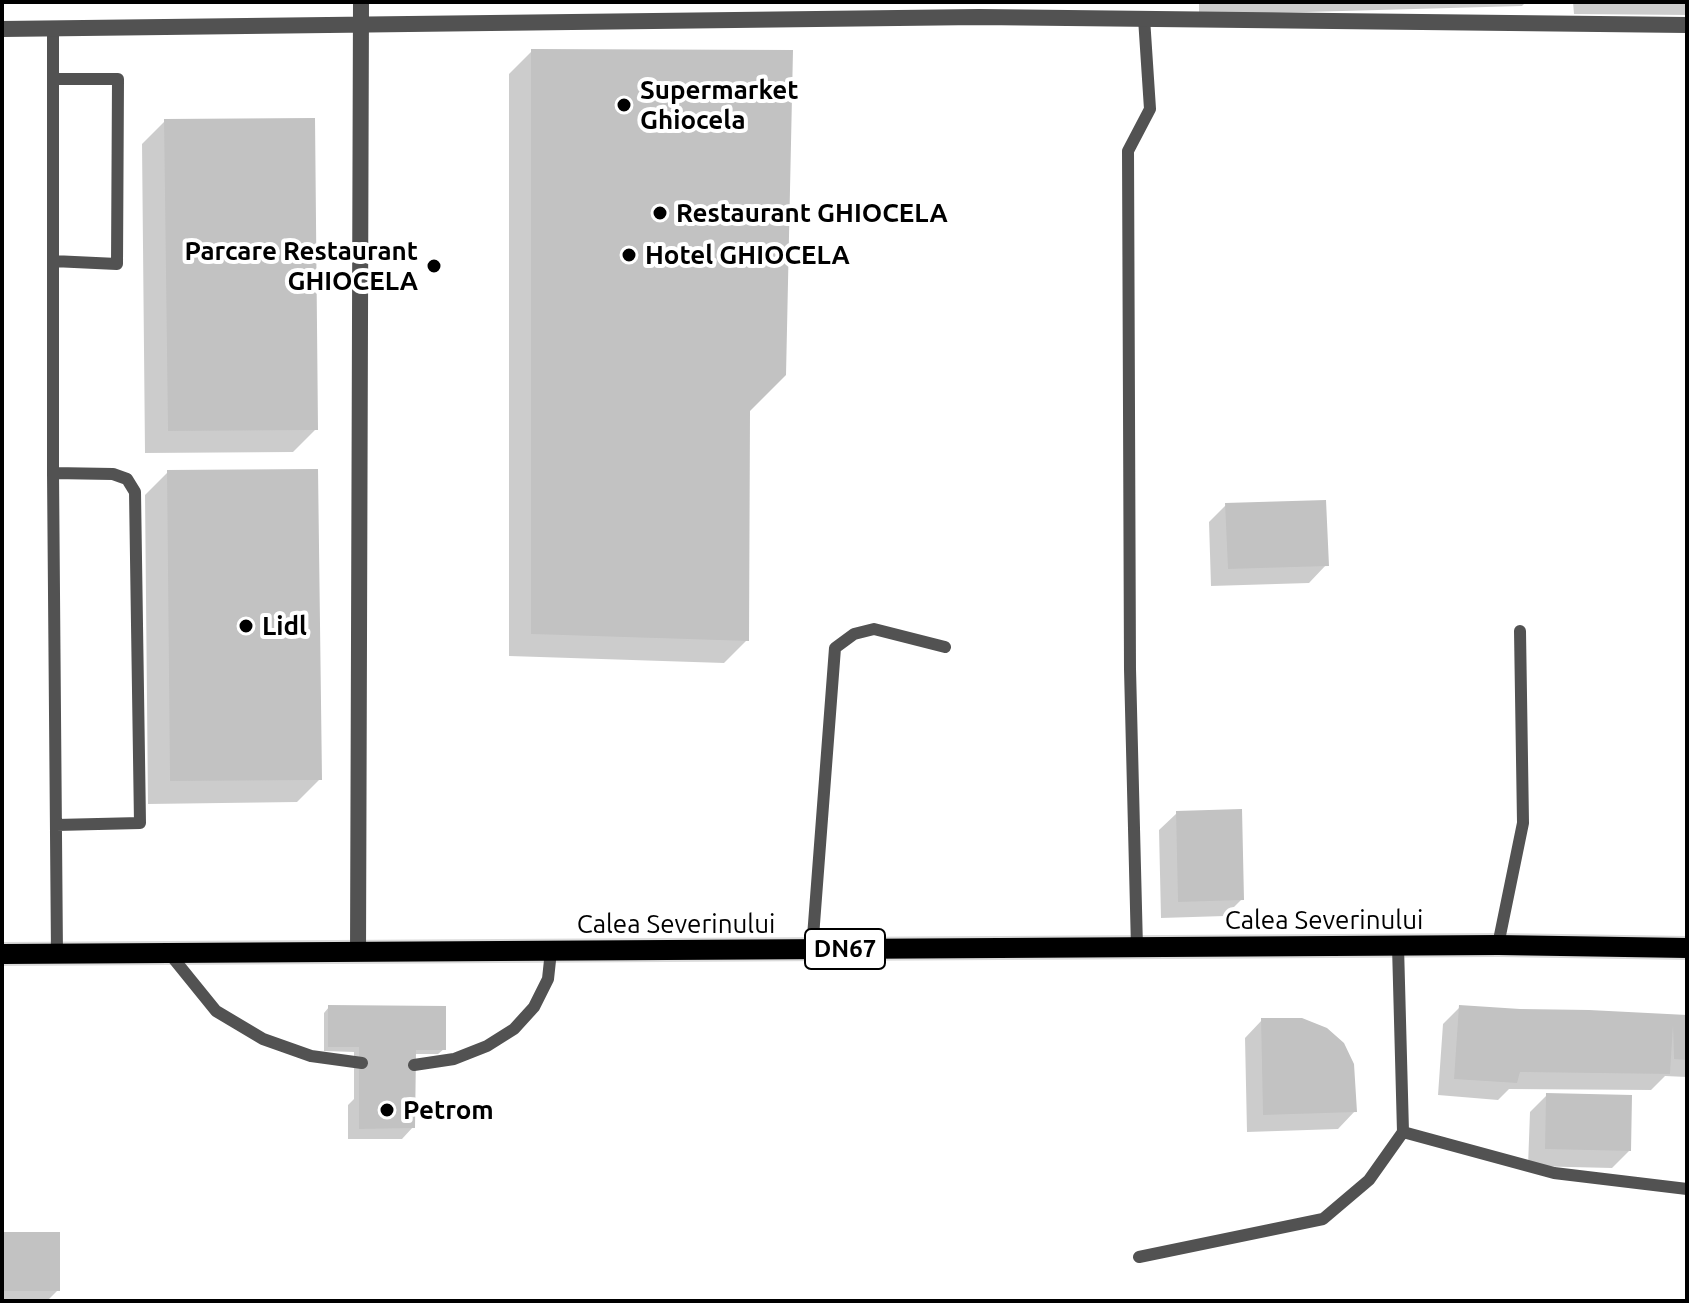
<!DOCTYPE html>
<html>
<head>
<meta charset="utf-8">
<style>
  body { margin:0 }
  #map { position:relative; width:1689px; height:1303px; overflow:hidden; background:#fff; font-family:Ubuntu,sans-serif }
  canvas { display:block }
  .frame { position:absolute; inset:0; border:4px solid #000; pointer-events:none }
</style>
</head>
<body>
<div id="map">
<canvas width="1689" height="1303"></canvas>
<div class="frame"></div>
</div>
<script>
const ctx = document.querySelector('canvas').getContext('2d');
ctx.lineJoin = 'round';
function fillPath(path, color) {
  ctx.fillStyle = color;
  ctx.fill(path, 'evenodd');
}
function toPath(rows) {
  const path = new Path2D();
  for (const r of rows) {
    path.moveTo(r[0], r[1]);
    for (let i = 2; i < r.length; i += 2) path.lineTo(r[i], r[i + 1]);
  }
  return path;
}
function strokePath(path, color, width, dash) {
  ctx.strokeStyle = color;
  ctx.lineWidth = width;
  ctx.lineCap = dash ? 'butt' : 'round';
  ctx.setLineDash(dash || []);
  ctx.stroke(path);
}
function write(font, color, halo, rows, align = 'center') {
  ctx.font = font + ' Ubuntu,sans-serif';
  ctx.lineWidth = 8;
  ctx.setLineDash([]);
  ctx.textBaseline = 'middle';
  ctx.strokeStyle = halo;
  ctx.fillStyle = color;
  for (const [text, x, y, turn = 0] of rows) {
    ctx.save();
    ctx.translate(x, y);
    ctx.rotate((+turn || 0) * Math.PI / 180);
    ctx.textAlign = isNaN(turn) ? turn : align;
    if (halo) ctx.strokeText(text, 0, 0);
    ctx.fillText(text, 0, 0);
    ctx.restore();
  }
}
fillPath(toPath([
  [1199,2,1526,2,1522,6,1199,15],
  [1573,2,1687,2,1687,15,1574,14],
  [532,51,748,410,747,640,724,663,509,656,509,74],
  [165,121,316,429,293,452,145,453,142,144],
  [168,472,320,779,297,802,148,804,145,495],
  [1226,505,1326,565,1309,583,1211,586,1209,522],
  [1177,813,1242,899,1225,916,1161,918,1159,830],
  [329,1007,444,1049,438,1054,414,1054,413,1127,402,1139,348,1139,348,1105,354,1099,354,1052,324,1051,324,1013],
  [1460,1007,1687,1017,1687,1077,1665,1076,1651,1090,1509,1089,1498,1100,1438,1095,1443,1024],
  [1262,1020,1355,1111,1338,1129,1247,1132,1245,1038],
  [1547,1095,1629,1151,1612,1168,1528,1166,1530,1112],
  [2,1234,58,1290,47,1301,2,1301]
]), '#0003');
fillPath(toPath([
  [531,49,793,50,786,375,750,411,749,641,531,634],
  [315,118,318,430,168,431,164,119],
  [318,469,322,780,170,781,167,470],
  [1326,500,1329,566,1228,569,1225,503],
  [1242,809,1244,900,1178,902,1176,811],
  [328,1005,446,1006,446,1050,416,1050,415,1128,359,1129,359,1047,328,1047],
  [1459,1005,1520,1009,1589,1010,1687,1015,1687,1060,1674,1059,1673,1025,1670,1074,1520,1072,1517,1083,1454,1079],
  [1261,1018,1302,1018,1327,1028,1344,1043,1354,1064,1357,1112,1263,1115],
  [1546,1093,1632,1095,1631,1151,1545,1149],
  [2,1232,60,1232,60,1291,2,1291]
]), '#c2c2c2');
const primary = toPath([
  [2,954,1498,945,1687,948]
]);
strokePath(primary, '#dbdbdb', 24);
strokePath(toPath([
  [53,28,53,473,57,954],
  [53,79,118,79,117,264,53,261],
  [53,473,113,474,127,479,135,492,140,823,56,825],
  [1498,945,1523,823,1520,631],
  [1137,948,1130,669,1128,151,1150,109,1144,18],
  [812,950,835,648,854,634,874,629,945,647],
  [169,953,216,1011,263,1039,311,1056,362,1063],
  [414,1065,454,1059,487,1046,514,1029,534,1007,548,979,551,951],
  [1403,1132,1554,1173,1687,1189],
  [1139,1257,1323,1219,1369,1180,1403,1132,1398,946]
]), '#525252', 12);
strokePath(toPath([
  [2,29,979,17,1687,25],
  [358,952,361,2]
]), '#525252', 16);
strokePath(primary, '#000', 20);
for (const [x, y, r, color] of [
  [624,105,8,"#000"],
  [660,213,8,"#000"],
  [629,255,8,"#000"],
  [434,266,8,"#000"],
  [246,626,8,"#000"],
  [387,1110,8,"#000"]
]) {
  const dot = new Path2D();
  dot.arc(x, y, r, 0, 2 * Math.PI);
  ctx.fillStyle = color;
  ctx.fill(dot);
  strokePath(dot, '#fff', 3);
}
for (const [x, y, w] of [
  [845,949,80]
]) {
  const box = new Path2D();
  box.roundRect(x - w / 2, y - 20, w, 40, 6);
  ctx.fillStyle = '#fff';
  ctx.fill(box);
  strokePath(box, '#000', 2);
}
write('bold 24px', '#000', null, [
  ["DN67",845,949]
]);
write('bold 26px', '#000', '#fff', [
  ["Supermarket",640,90],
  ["Ghiocela",640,120],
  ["Restaurant GHIOCELA",676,213],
  ["Parcare Restaurant",418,251,"right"],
  ["GHIOCELA",418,281,"right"],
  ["Hotel GHIOCELA",645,255],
  ["Lidl",262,626],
  ["Petrom",403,1110]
], 'left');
write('26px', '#000', '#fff', [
  ["Calea Severinului",1324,920],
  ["Calea Severinului",676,924]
]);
</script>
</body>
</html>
